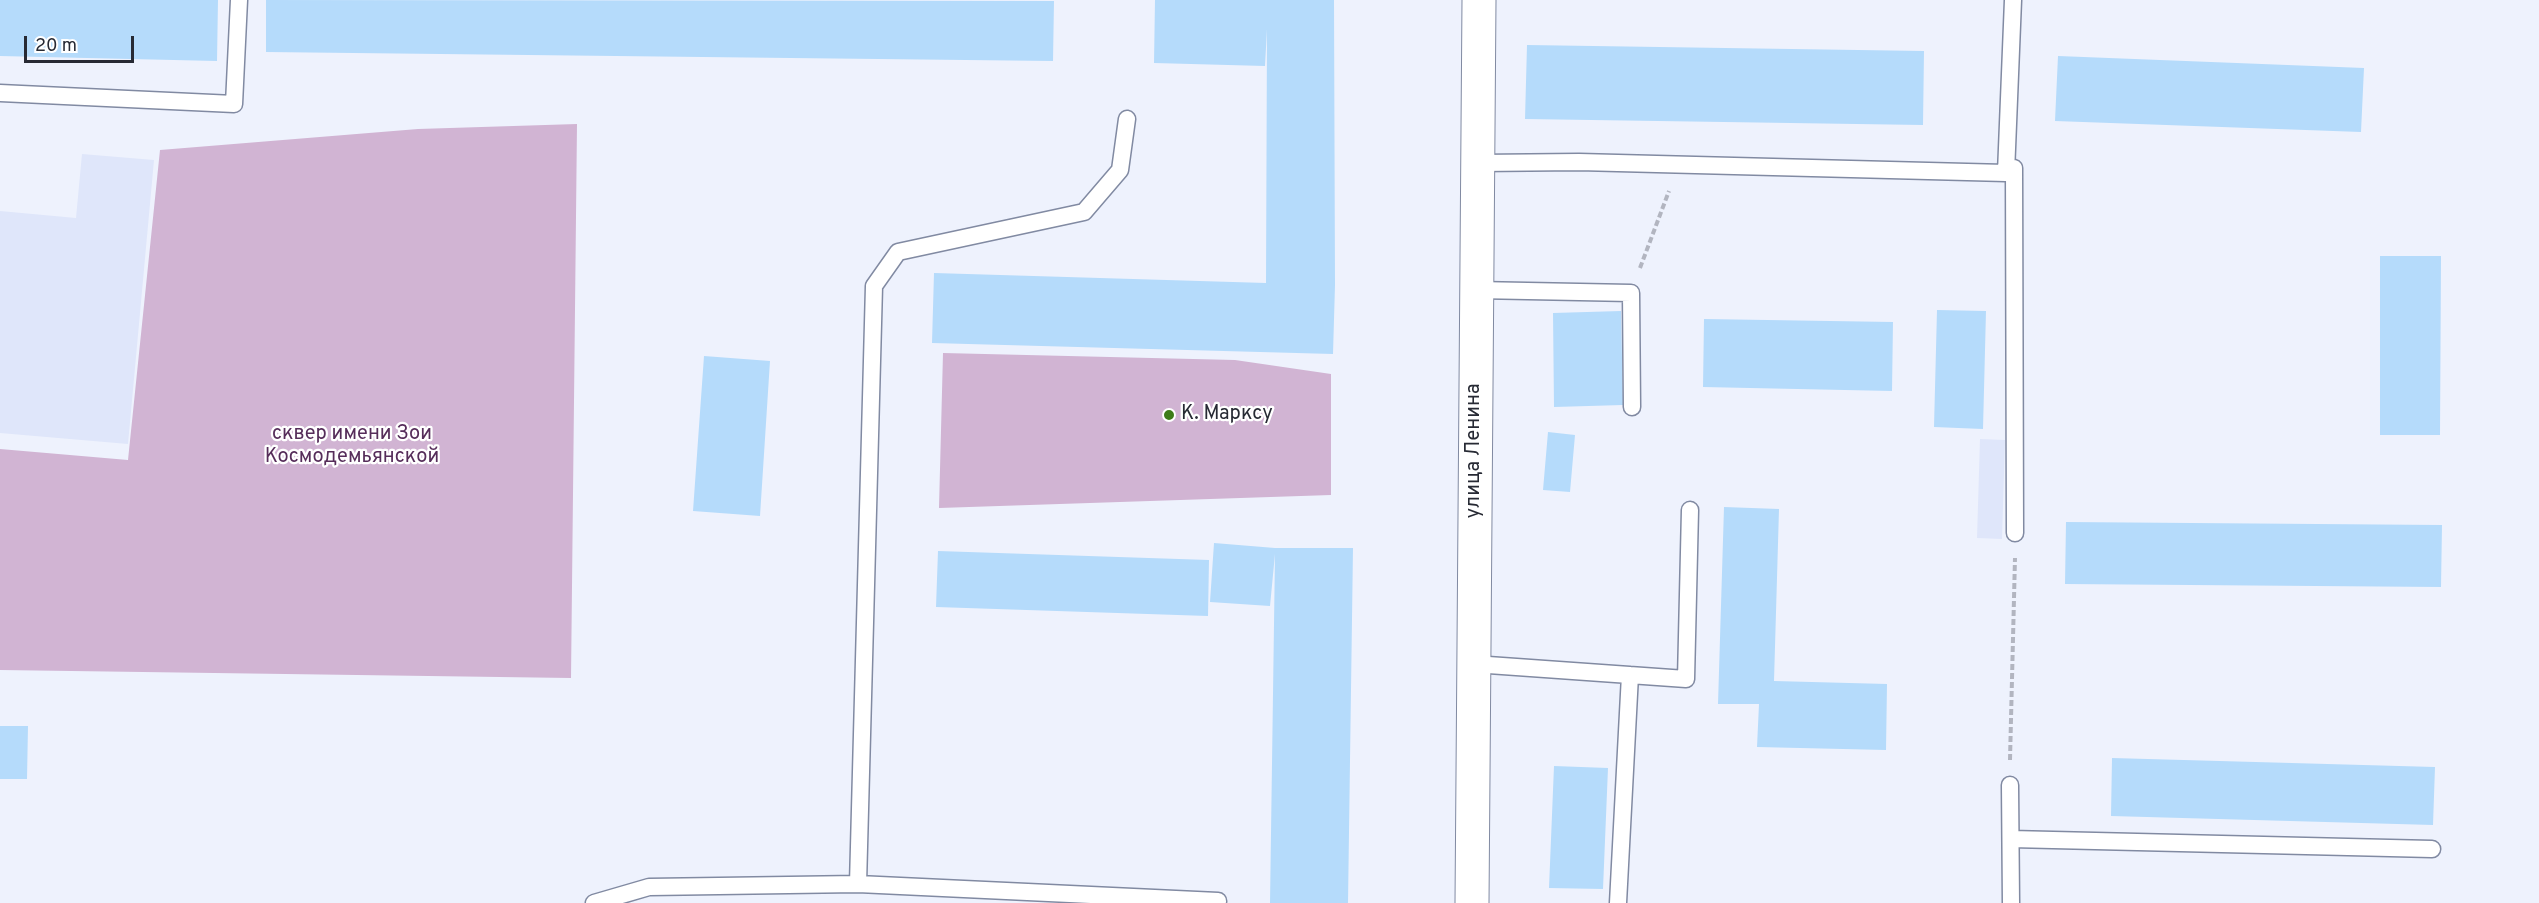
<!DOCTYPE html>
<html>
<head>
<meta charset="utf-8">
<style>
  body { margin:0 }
  #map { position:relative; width:2539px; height:903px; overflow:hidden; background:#eef2fd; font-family:Overpass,sans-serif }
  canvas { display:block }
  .scale { position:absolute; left:24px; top:36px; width:110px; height:27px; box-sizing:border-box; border:3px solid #272a34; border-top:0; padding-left:8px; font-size:18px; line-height:21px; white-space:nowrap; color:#272a34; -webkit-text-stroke:4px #fff; paint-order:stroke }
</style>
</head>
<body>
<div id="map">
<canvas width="2539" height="903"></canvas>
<div class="scale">20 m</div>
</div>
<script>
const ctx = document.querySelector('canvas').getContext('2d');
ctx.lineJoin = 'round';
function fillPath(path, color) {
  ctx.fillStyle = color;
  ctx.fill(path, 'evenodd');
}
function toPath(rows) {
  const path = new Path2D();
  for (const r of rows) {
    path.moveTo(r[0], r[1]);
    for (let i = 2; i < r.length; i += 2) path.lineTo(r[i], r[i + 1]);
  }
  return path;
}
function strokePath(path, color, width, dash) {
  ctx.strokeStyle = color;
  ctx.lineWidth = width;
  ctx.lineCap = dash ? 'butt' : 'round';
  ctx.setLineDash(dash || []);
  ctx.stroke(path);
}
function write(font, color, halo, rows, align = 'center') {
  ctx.font = font + ' Overpass,sans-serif';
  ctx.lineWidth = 4.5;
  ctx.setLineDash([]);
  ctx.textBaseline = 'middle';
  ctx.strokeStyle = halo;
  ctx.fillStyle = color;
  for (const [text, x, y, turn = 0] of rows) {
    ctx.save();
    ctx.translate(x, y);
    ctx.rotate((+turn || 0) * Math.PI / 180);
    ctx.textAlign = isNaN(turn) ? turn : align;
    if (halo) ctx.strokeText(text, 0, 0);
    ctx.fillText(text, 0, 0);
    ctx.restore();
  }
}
fillPath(toPath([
  [82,154,154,160,128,444,0,433,0,211,76,218],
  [1980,439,2005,440,2002,539,1977,538]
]), '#dfe6fa');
fillPath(toPath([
  [577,124,571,678,0,670,0,449,128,460,160,150,418,129],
  [943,353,1235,360,1331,374,1331,495,939,508]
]), '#d1b4d3');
fillPath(toPath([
  [0,0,218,0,217,61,0,56],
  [266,0,1054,1,1053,61,266,52],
  [1155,0,1334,0,1335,285,1333,354,932,343,934,273,1266,283,1267,29,1265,66,1154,63],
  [1527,45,1924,51,1923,125,1525,119],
  [2058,56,2364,68,2361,132,2055,121],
  [2380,256,2441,256,2440,435,2380,435],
  [1937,310,1986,311,1983,429,1934,427],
  [1621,311,1623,405,1554,407,1553,313],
  [1704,319,1893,322,1892,391,1703,387],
  [704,356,770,361,760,516,693,511],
  [1548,432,1575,435,1570,492,1543,490],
  [1724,507,1779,509,1774,681,1887,684,1886,750,1757,747,1759,704,1718,704],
  [2066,522,2442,525,2441,587,2065,584],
  [1214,543,1275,548,1353,548,1348,903,1270,903,1275,554,1270,606,1210,602],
  [938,551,1209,560,1208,616,936,607],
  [0,726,28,726,27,779,0,779],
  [2112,758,2435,767,2433,825,2111,816],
  [1554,766,1608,768,1603,889,1549,888]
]), '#b5dbfb');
const lane = toPath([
  [2013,0,2006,173,2014,168,2015,533],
  [0,93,234,104,239,0],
  [1479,163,1579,162,2006,173],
  [1476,290,1631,293,1632,407],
  [1474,664,1686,679,1690,510],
  [2010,785,2011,903],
  [2011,839,2432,849],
  [858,884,874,286,898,252,1084,212,1120,170,1127,119],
  [594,903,649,887,858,884,1218,901],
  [1618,903,1630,675]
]);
const secondary = toPath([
  [1472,903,1479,0]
]);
strokePath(lane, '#818aa2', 19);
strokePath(secondary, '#818aa2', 35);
strokePath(toPath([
  [1640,268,1669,191],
  [2010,760,2015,558]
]), '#b2b5c0', 4, [6, 3]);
strokePath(lane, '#fff', 16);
strokePath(secondary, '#fff', 33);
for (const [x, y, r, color] of [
  [1169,415,6,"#3d7c19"]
]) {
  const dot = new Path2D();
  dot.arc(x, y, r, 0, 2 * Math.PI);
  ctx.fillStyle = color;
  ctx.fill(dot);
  strokePath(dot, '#fff', 2);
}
write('20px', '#272a34', '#fff', [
  ["К. Марксу",1181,415]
], 'left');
write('20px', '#562d5a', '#fff', [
  ["сквер имени Зои",352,435],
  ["Космодемьянской",352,458]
]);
write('20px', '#272a34', '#fff', [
  ["улица Ленина",1475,451,-90]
]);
</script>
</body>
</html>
